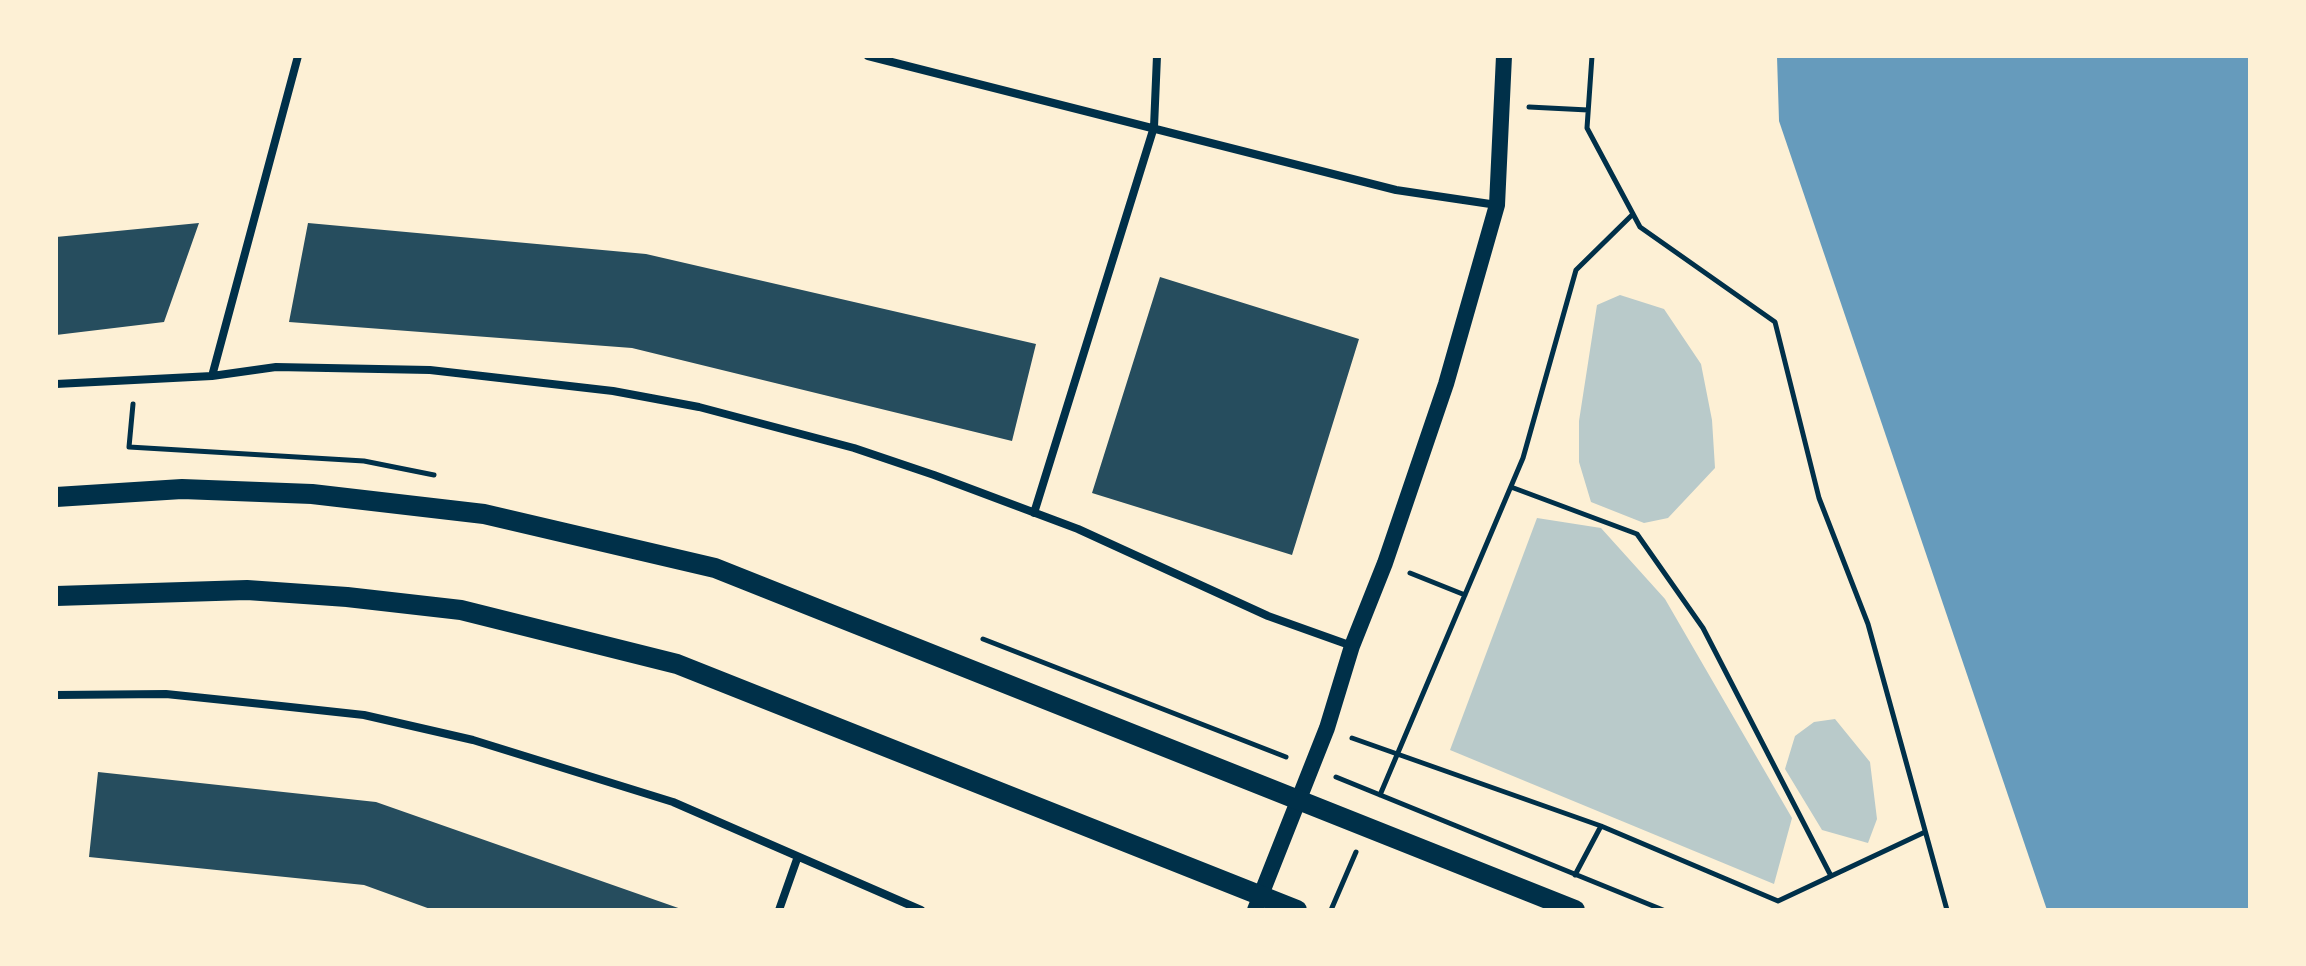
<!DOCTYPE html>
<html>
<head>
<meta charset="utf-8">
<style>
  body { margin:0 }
  #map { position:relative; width:2306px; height:966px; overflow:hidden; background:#fdf0d5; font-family:Quicksand,sans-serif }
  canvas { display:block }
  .frame { position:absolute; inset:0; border:58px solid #fdf0d5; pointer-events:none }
</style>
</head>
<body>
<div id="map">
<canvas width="2306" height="966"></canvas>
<div class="frame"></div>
</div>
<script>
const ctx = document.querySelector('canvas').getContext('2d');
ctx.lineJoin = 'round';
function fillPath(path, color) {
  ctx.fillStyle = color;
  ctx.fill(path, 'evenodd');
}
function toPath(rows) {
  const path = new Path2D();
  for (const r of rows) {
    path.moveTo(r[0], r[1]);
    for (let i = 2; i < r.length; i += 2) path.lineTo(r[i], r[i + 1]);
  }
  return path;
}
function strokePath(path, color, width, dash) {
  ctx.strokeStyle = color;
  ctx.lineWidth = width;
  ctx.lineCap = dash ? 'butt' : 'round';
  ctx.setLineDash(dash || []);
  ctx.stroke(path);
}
fillPath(toPath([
  [1620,295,1664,309,1701,364,1712,420,1715,468,1668,518,1644,523,1591,502,1579,462,1579,421,1597,305],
  [1537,518,1601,528,1665,599,1792,818,1774,884,1450,750],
  [1835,719,1870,762,1877,819,1868,843,1822,830,1785,769,1795,736,1814,722]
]), '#b9caca');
fillPath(toPath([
  [1777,56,2250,56,2250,910,2047,910,1779,121]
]), '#669bbc');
fillPath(toPath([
  [199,223,164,322,56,335,56,237],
  [308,223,646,254,1036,344,1012,441,632,348,289,322],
  [1160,277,1359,339,1292,555,1092,493],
  [98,772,376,802,684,910,433,910,364,885,89,857]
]), '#264d5e');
strokePath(toPath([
  [1592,56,1587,128,1640,227,1775,322,1819,498,1868,624,1947,910],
  [1529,107,1588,110],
  [133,404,129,447,364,461,434,475],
  [1511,487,1637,534,1703,628,1831,876],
  [1410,573,1465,595],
  [983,639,1286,757],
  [1352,738,1601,826,1778,901,1925,832],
  [1336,777,1663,910],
  [1380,795,1523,458,1576,270,1633,214],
  [1575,875,1601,826],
  [1331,910,1356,852]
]), '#003049', 5);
strokePath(toPath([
  [868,56,1396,190,1497,205],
  [212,376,298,56],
  [56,384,212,376,276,367,430,370,613,391,699,407,854,448,934,475,1078,529,1268,616,1352,646],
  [1034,513,1154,127,1157,56],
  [56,695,166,694,281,706,364,715,473,740,673,802,921,910],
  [779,910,797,859]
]), '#003049', 8);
strokePath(toPath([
  [1255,910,1327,728,1352,646,1385,563,1446,384,1497,205,1504,56]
]), '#003049', 16);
strokePath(toPath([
  [56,497,182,489,312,494,484,514,715,568,1575,910],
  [56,596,247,590,347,597,461,610,677,664,1297,910]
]), '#003049', 20);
</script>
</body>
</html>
